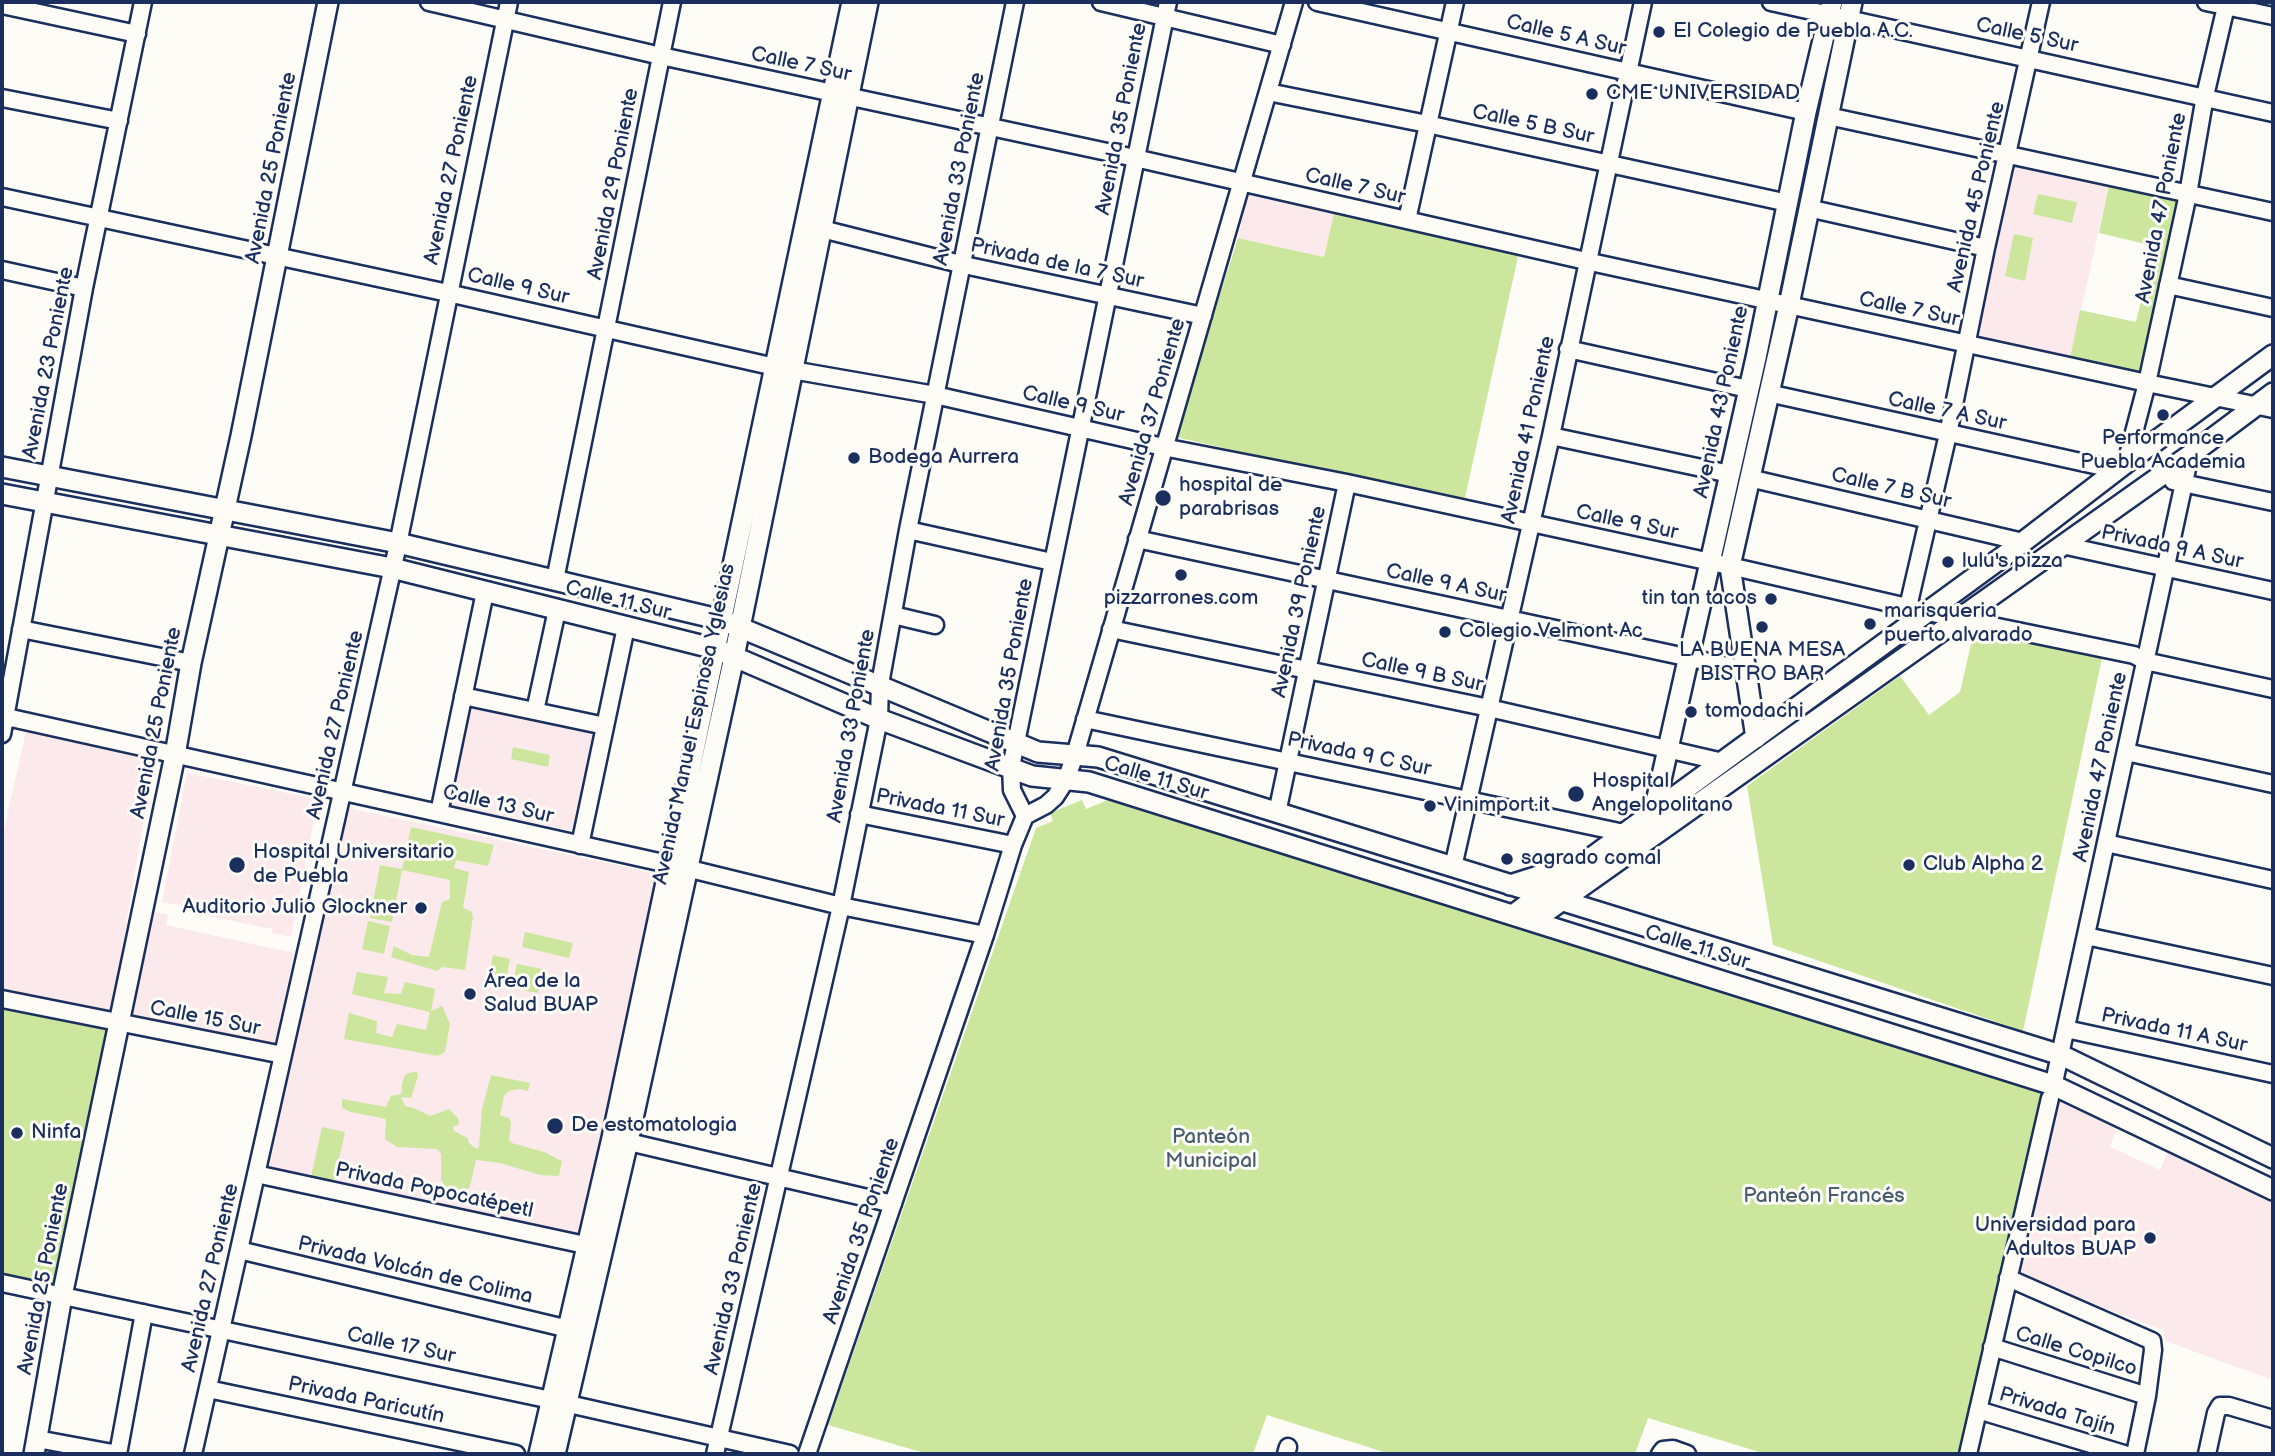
<!DOCTYPE html>
<html>
<head>
<meta charset="utf-8">
<style>
  body { margin:0 }
  #map { position:relative; width:2275px; height:1456px; overflow:hidden; background:#fdfcf7; font-family:"Balsamiq Sans",sans-serif }
  canvas { display:block }
  .frame { position:absolute; inset:0; border:4px solid #1b2f5e; pointer-events:none }
</style>
</head>
<body>
<div id="map">
<canvas width="2275" height="1456"></canvas>
<div class="frame"></div>
</div>
<script>
const ctx = document.querySelector('canvas').getContext('2d');
ctx.lineJoin = 'round';
function fillPath(path, color) {
  ctx.fillStyle = color;
  ctx.fill(path, 'evenodd');
}
function toPath(rows) {
  const path = new Path2D();
  for (const r of rows) {
    path.moveTo(r[0], r[1]);
    for (let i = 2; i < r.length; i += 2) path.lineTo(r[i], r[i + 1]);
  }
  return path;
}
function strokePath(path, color, width, dash) {
  ctx.strokeStyle = color;
  ctx.lineWidth = width;
  ctx.lineCap = dash ? 'butt' : 'round';
  ctx.setLineDash(dash || []);
  ctx.stroke(path);
}
function write(font, color, halo, rows, align = 'center') {
  ctx.font = font + ' "Balsamiq Sans",sans-serif';
  ctx.lineWidth = 6;
  ctx.setLineDash([]);
  ctx.textBaseline = 'middle';
  ctx.strokeStyle = halo;
  ctx.fillStyle = color;
  for (const [text, x, y, turn = 0] of rows) {
    ctx.save();
    ctx.translate(x, y);
    ctx.rotate((+turn || 0) * Math.PI / 180);
    ctx.textAlign = isNaN(turn) ? turn : align;
    if (halo) ctx.strokeText(text, 0, 0);
    ctx.fillText(text, 0, 0);
    ctx.restore();
  }
}
fillPath(toPath([
  [2016,163,2109,185,2070,358,1977,336],
  [1248,194,1334,213,1324,257,1238,238],
  [476,701,594,726,574,831,448,805,468,707],
  [26,731,154,757,111,1015,2,996,2,840],
  [187,773,318,799,291,937,272,933,272,929,209,916,210,911,162,902],
  [348,808,659,874,582,1236,269,1167],
  [155,912,168,915,166,925,294,953,274,1049,132,1018],
  [2060,1097,2118,1125,2110,1147,2160,1170,2168,1152,2273,1201,2273,1380,2165,1341,2163,1330,2019,1276,2054,1112]
]), '#fbe9ec');
fillPath(toPath([
  [2109,185,2178,201,2182,209,2147,371,2140,375,2070,358,2080,310,2136,322,2154,246,2099,233],
  [2038,194,2077,202,2072,223,2033,214],
  [1334,213,1519,252,1464,502,1175,437,1238,238,1324,257],
  [2014,234,2033,238,2025,281,2005,276],
  [1974,631,2102,658,2023,1031,1773,945,1747,786,1900,676,1929,715,1960,692],
  [513,747,550,755,548,767,511,759],
  [1082,800,1086,809,1108,800,1541,933,2025,1087,2043,1089,1958,1454,1766,1454,1648,1418,1635,1454,1390,1454,1267,1415,1253,1454,928,1454,828,1425,1036,828,1053,821,1050,813],
  [411,827,494,845,488,866,456,860,454,868,469,872,463,908,471,911,473,917,465,970,442,967,437,971,391,957,394,946,412,955,429,957,442,902,450,899,450,880,402,870,392,922,370,918,380,865,402,869],
  [368,921,390,926,384,954,362,949],
  [525,932,573,943,569,958,522,947],
  [493,955,510,959,505,985,488,982],
  [517,964,543,969,538,993,512,988],
  [357,972,388,977,384,993,401,994,405,982,435,989,431,1011,442,1006,450,1024,445,1052,438,1056,344,1039,349,1013,377,1021,376,1033,392,1037,397,1024,426,1030,430,1012,352,994],
  [2,996,111,1015,56,1286,2,1274],
  [417,1071,418,1076,411,1098,401,1097,405,1106,414,1108,430,1116,449,1109,458,1118,459,1124,453,1127,454,1131,468,1138,469,1143,476,1149,479,1147,482,1109,491,1075,530,1083,528,1091,519,1089,509,1091,504,1096,500,1115,509,1118,511,1123,509,1140,512,1143,544,1152,562,1161,559,1176,540,1175,500,1163,476,1160,470,1186,464,1194,457,1194,447,1190,441,1180,441,1154,437,1149,397,1147,385,1139,386,1119,351,1112,342,1108,342,1099,386,1107,391,1096,401,1094,403,1079,406,1074],
  [322,1127,345,1132,334,1182,311,1177]
]), '#cce79d');
const minor = toPath([
  [429,2,661,56,1135,158,1586,261,2147,383,2273,409],
  [1101,2,1282,45],
  [1317,2,1806,112],
  [1771,2,2273,113],
  [2206,2,2273,16],
  [2,5,137,34],
  [1268,92,1427,124,1788,203],
  [2,98,119,121],
  [1828,116,2273,212],
  [2,197,448,293,775,367,935,395,1163,447,1347,483,1743,569,1959,619,2134,655,2145,661,2273,689],
  [1808,208,1986,248],
  [1407,220,1455,2],
  [822,229,964,265,1203,316],
  [2,270,84,288],
  [2168,285,2273,308],
  [1568,349,1748,389],
  [1768,393,2117,470],
  [1551,436,1730,474],
  [2126,463,2147,383,2188,194,2205,96,2227,2],
  [1749,478,2023,542],
  [2173,481,2273,502],
  [908,530,1052,562],
  [1137,539,1746,670],
  [2062,545,2273,591],
  [555,580,672,2],
  [1908,607,1948,434,1986,248,2041,2],
  [893,615,935,625],
  [21,629,191,663],
  [1111,629,1489,708,1723,762],
  [463,696,605,726],
  [535,711,557,610],
  [2,716,686,868,841,906,985,935],
  [1085,719,1624,833],
  [2,734,84,288,143,2],
  [2126,752,2273,784],
  [439,813,485,592],
  [1277,813,1347,483],
  [859,814,1013,845],
  [1025,816,1046,805,1055,797,1066,780,1075,755,1294,2],
  [1025,816,1012,790,1011,767,1168,2],
  [2106,843,2273,880],
  [580,845,626,627],
  [1453,867,1551,436,1643,2],
  [2086,936,2273,976],
  [2,999,283,1055],
  [2066,1029,2273,1074],
  [2053,1087,2190,455],
  [616,1139,893,1204],
  [256,1174,599,1248],
  [239,1250,577,1331],
  [2008,1278,2152,1341,2153,1350,2147,1396,2135,1454],
  [2,1283,551,1400,790,1454],
  [1992,1347,2147,1396],
  [208,1389,516,1454],
  [1978,1410,2124,1454],
  [37,1439,118,1454,144,1313],
  [193,1454,397,549,509,2],
  [715,1454,841,906,879,719,880,684,908,530,1015,2],
  [807,1454,985,935,1013,845,1025,816],
  [1286,1454,1288,1447],
  [1660,1454,1663,1450,1673,1449,1687,1454],
  [1968,1454,2050,1098],
  [2207,1454,2216,1413,2220,1406,2229,1406,2273,1419]
]);
const major = toPath([
  [2,467,398,543,722,620,1038,752,1098,757,2061,1055,2273,1158],
  [2,494,392,568,716,649,879,719,1032,776,1089,782,2053,1085,2273,1190],
  [1756,738,1730,566,1789,305,1852,2],
  [1654,811,1756,358,1806,112,1832,2],
  [1510,885,1570,866],
  [1513,915,2023,542,2126,463,2273,355],
  [1533,921,2190,455,2273,393],
  [34,1454,62,1296,175,755,191,663,241,436,328,2],
  [539,1454,612,1138,852,2],
  [555,1454,628,1141,734,657,868,2]
]);
strokePath(minor, '#1b2f5e', 21);
strokePath(major, '#1b2f5e', 24);
strokePath(minor, '#fdfcf7', 16);
strokePath(major, '#fdfcf7', 19);
for (const [x, y, r, color] of [
  [1659,32,7,"#1b2f5e"],
  [1592,94,7,"#1b2f5e"],
  [2163,415,7,"#1b2f5e"],
  [854,458,7,"#1b2f5e"],
  [1163,498,9,"#1b2f5e"],
  [1948,562,7,"#1b2f5e"],
  [1181,575,7,"#1b2f5e"],
  [1771,599,7,"#1b2f5e"],
  [1870,624,7,"#1b2f5e"],
  [1762,627,7,"#1b2f5e"],
  [1445,632,7,"#1b2f5e"],
  [1691,712,7,"#1b2f5e"],
  [1576,794,9,"#1b2f5e"],
  [1430,806,7,"#1b2f5e"],
  [1507,859,7,"#1b2f5e"],
  [237,865,9,"#1b2f5e"],
  [1909,865,7,"#1b2f5e"],
  [421,908,7,"#1b2f5e"],
  [470,994,7,"#1b2f5e"],
  [555,1126,9,"#1b2f5e"],
  [17,1133,7,"#1b2f5e"],
  [2150,1238,7,"#1b2f5e"]
]) {
  const dot = new Path2D();
  dot.arc(x, y, r, 0, 2 * Math.PI);
  ctx.fillStyle = color;
  ctx.fill(dot);
  strokePath(dot, '#fdfcf7', 2.5);
}
write('21px', '#1b2f5e', '#fdfcf7', [
  ["El Colegio de Puebla A.C.",1673,32],
  ["CME UNIVERSIDAD",1606,94],
  ["Performance",2163,439,"center"],
  ["Puebla Academia",2163,463,"center"],
  ["Bodega Aurrera",868,458],
  ["hospital de",1179,486],
  ["parabrisas",1179,510],
  ["lulu's pizza",1962,562],
  ["pizzarrones.com",1181,599,"center"],
  ["tin tan tacos",1757,599,"right"],
  ["marisqueria",1884,612],
  ["puerto alvarado",1884,636],
  ["Colegio Velmont Ac",1459,632],
  ["LA BUENA MESA",1762,651,"center"],
  ["BISTRO BAR",1762,675,"center"],
  ["tomodachi",1705,712],
  ["Hospital",1592,782],
  ["Angelopolitano",1592,806],
  ["Vinimport.it",1444,806],
  ["Hospital Universitario",253,853],
  ["de Puebla",253,877],
  ["sagrado comal",1521,859],
  ["Club Alpha 2",1923,865],
  ["Auditorio Julio Glockner",407,908,"right"],
  ["Área de la",484,982],
  ["Salud BUAP",484,1006],
  ["De estomatologia",571,1126],
  ["Ninfa",31,1133],
  ["Universidad para",2136,1226,"right"],
  ["Adultos BUAP",2136,1250,"right"]
], 'left');
write('21px', '#1b2f5e', '#fdfcf7', [
  ["Calle 5 A Sur",1566,36,13],
  ["Calle 5 Sur",2027,36,12],
  ["Calle 7 Sur",801,65,12],
  ["Avenida 35 Poniente",1122,119,-79],
  ["Calle 5 B Sur",1533,125,12],
  ["Avenida 25 Poniente",272,168,-79],
  ["Avenida 33 Poniente",960,169,-79],
  ["Avenida 27 Poniente",452,170,-78],
  ["Avenida 29 Poniente",614,184,-79],
  ["Calle 7 Sur",1355,187,13],
  ["Avenida 45 Poniente",1977,197,-77],
  ["Avenida 47 Poniente",2162,208,-79],
  ["Privada de la 7 Sur",1057,264,12],
  ["Calle 9 Sur",518,287,13],
  ["Calle 7 Sur",1909,310,12],
  ["Avenida 23 Poniente",49,363,-79],
  ["Avenida 43 Poniente",1722,402,-78],
  ["Calle 9 Sur",1073,405,13],
  ["Avenida 37 Poniente",1153,412,-74],
  ["Calle 7 A Sur",1947,412,12],
  ["Avenida 41 Poniente",1529,430,-78],
  ["Calle 7 B Sur",1891,489,13],
  ["Calle 9 Sur",1627,523,12],
  ["Privada 9 A Sur",2172,548,12],
  ["Calle 9 A Sur",1446,584,12],
  ["Calle 11 Sur",618,601,14],
  ["Avenida 39 Poniente",1300,602,-78],
  ["Calle 9 B Sur",1422,673,12],
  ["Avenida 35 Poniente",1010,675,-80],
  ["Avenida 25 Poniente",157,723,-79],
  ["Avenida Manuel Espinosa Yglesias",695,724,-78],
  ["Avenida 27 Poniente",336,725,-77],
  ["Avenida 33 Poniente",852,726,-80],
  ["Privada 9 C Sur",1359,755,12],
  ["Avenida 47 Poniente",2101,767,-78],
  ["Calle 11 Sur",1156,779,17],
  ["Calle 13 Sur",498,805,13],
  ["Privada 11 Sur",940,809,11],
  ["Calle 11 Sur",1697,948,17],
  ["Calle 15 Sur",205,1019,11],
  ["Privada 11 A Sur",2174,1031,12],
  ["Privada Popocatépetl",434,1191,12],
  ["Avenida 35 Poniente",862,1231,-71],
  ["Privada Volcán de Colima",415,1271,13],
  ["Avenida 27 Poniente",211,1278,-77],
  ["Avenida 25 Poniente",44,1279,-79],
  ["Avenida 33 Poniente",734,1279,-77],
  ["Calle 17 Sur",401,1346,12],
  ["Calle Copilco",2076,1352,17],
  ["Privada Paricutín",366,1401,12],
  ["Privada Tajín",2057,1412,17]
]);
write('21px', '#475d6e', '#fdfcf7', [
  ["Panteón",1211,1138],
  ["Municipal",1211,1162],
  ["Panteón Francés",1824,1197]
]);
</script>
</body>
</html>
